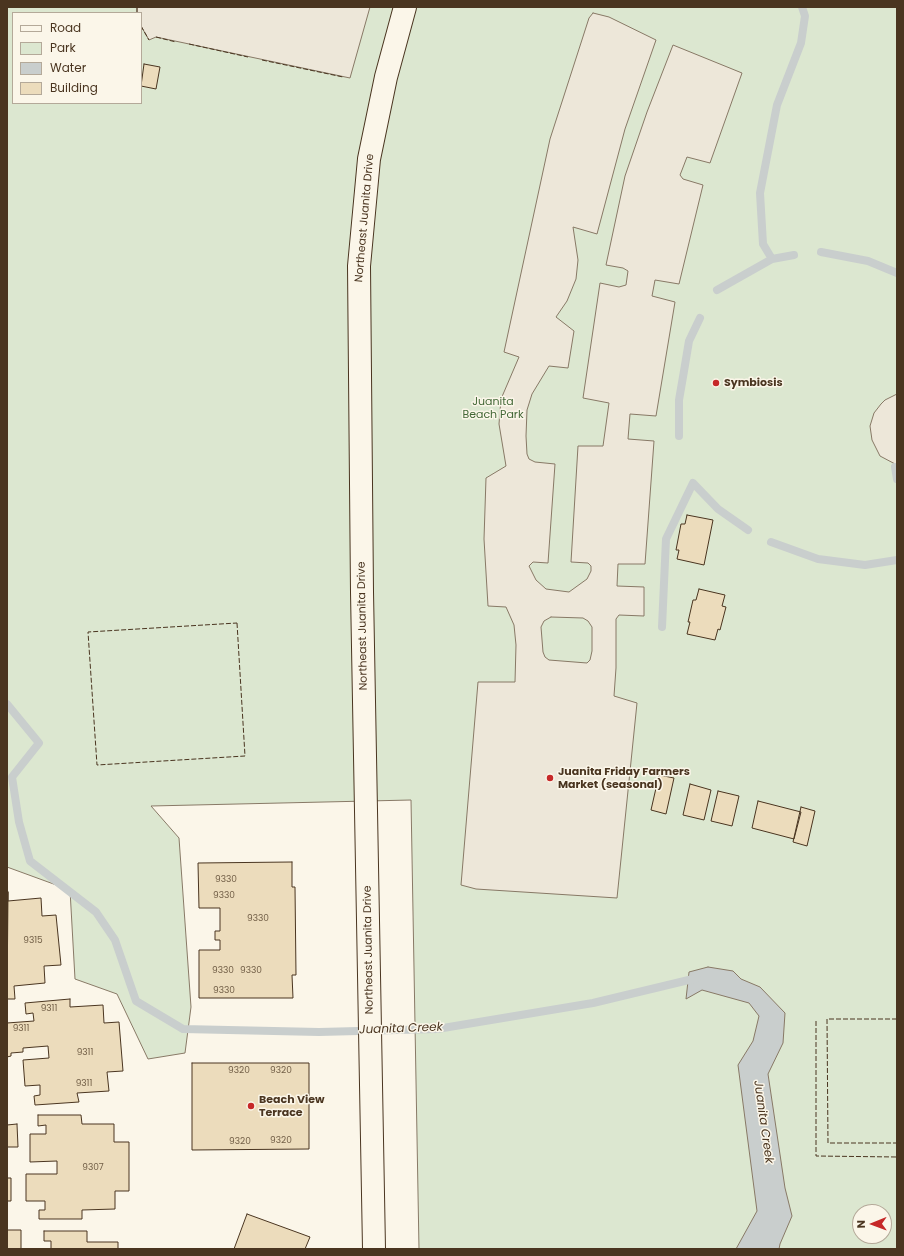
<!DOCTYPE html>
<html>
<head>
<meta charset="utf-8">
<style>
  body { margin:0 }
  #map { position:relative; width:904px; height:1256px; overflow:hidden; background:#fbf6e9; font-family:Poppins,sans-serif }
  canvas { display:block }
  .frame { position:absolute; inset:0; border:8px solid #4a3520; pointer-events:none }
  .legend { position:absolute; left:12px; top:12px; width:130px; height:92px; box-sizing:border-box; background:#fbf6e9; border:1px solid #b4a999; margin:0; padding:5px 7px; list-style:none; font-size:12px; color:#4a3520 }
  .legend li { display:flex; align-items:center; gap:8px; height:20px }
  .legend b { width:20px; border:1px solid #b4a999 }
  .north { position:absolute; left:852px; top:1204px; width:40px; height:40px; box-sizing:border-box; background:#fbf6e9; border:1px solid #b4a999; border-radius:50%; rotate:269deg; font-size:11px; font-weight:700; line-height:16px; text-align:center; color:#4a3520 }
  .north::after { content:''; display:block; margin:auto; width:14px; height:18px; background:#c62828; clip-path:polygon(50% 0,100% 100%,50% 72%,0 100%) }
</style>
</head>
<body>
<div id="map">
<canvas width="904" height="1256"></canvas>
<div class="frame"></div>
<ul class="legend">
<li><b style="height:5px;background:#fbf6e9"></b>Road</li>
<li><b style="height:11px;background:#dce7d0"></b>Park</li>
<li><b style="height:11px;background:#c9cecd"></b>Water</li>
<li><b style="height:11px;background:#ecdcbc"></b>Building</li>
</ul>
<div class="north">N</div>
</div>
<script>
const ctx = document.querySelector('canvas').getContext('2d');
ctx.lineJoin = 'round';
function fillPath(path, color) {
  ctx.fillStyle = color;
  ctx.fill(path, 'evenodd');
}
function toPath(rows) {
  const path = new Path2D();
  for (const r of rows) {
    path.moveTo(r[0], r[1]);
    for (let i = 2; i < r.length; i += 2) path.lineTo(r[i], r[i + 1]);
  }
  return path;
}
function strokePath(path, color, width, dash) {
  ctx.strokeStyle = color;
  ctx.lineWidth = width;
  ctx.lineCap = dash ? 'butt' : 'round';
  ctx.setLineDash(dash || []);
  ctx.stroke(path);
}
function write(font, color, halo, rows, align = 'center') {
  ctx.font = font + ' Poppins,sans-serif';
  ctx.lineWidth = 3;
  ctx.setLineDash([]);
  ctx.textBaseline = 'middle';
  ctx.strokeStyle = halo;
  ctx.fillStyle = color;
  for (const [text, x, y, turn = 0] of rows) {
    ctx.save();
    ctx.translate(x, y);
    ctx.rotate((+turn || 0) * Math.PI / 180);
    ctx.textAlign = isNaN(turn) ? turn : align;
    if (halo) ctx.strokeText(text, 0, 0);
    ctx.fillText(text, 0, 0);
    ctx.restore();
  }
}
const green = toPath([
  [7,7,897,7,897,1249,419,1249,411,800,151,806,179,838,191,1007,185,1053,148,1059,117,994,75,979,70,890,7,867,7,7],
  [13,13,141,13,141,103,13,103,13,13],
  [860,1212,884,1212,884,1236,860,1236,860,1212]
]);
fillPath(green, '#dce7d0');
strokePath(green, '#887966', 1);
const parking = toPath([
  [137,7,370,7,350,78,156,37,149,40,141,26,141,13,137,13,137,7],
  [593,13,609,17,656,40,625,129,597,234,573,227,578,260,576,279,567,301,556,317,574,331,568,368,549,366,532,394,527,410,526,436,527,454,529,459,535,462,555,464,548,563,533,562,529,566,536,580,546,589,569,592,587,579,591,571,591,566,588,563,571,562,578,446,603,446,609,403,583,398,600,283,619,287,626,285,628,271,623,268,606,265,625,176,647,112,673,45,742,73,710,163,687,157,682,170,680,175,683,179,703,185,679,284,655,280,652,296,675,302,656,416,630,414,628,439,654,441,645,564,618,564,617,586,644,587,644,616,619,615,616,619,616,668,614,696,637,703,617,898,476,889,461,885,478,682,515,682,516,645,514,625,506,607,488,606,484,539,486,478,506,466,499,424,501,399,519,357,504,352,550,139,589,18,593,13],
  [551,617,583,618,588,621,592,627,592,651,590,660,587,663,549,660,545,657,543,652,541,627,544,621,551,617],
  [897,394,897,465,880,456,872,440,870,426,874,413,881,404,885,400,897,394]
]);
fillPath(parking, '#ede7d9');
strokePath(parking, '#887966', 1);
const water = toPath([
  [708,967,733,971,741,979,760,987,785,1013,783,1043,768,1074,785,1188,792,1216,780,1244,779,1249,736,1249,757,1211,738,1065,753,1041,759,1016,749,1003,702,990,686,999,689,972,708,967]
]);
fillPath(water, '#c9cecd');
strokePath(water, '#887966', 1);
strokePath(toPath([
  [821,252,868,261,897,273],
  [772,259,763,244,760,193,777,105,801,43,805,16,802,7],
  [717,290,772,259,794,255],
  [679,436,679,400,684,371,689,341,700,318],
  [895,467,897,479],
  [771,542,818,559,865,565,897,560],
  [662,627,666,539,693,483,718,509,748,530],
  [7,704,39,743,12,777,19,822,30,861,96,912,115,940,136,1001,183,1029,319,1032,437,1029,593,1003,697,978]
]), '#c9cecd', 8);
const building = toPath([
  [144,64,160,67,156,89,141,86,144,64],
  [687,515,713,520,704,565,677,559,679,550,676,550,681,524,685,524,687,515],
  [699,589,725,595,722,606,726,607,720,630,718,629,715,640,687,634,690,622,688,622,693,600,696,600,699,589],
  [659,775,674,778,666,814,651,810,659,775],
  [690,784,711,790,704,820,683,815,690,784],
  [718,791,739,796,732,826,711,821,718,791],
  [758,801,801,812,794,839,752,828,758,801],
  [801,807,815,811,807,846,793,842,801,807],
  [292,862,292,887,295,887,296,975,292,975,293,998,199,998,199,950,220,950,220,940,215,940,215,931,220,931,220,908,199,908,198,863,292,862],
  [8,892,8,901,41,898,42,916,56,915,61,965,44,966,45,983,14,986,15,999,7,999,8,892],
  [70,999,70,1007,103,1005,104,1023,119,1022,123,1071,107,1072,109,1091,77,1093,79,1102,35,1105,34,1096,40,1095,40,1085,25,1086,23,1060,49,1058,48,1046,23,1048,23,1052,11,1053,11,1056,7,1057,7,1023,34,1021,33,1013,26,1014,25,1003,70,999],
  [192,1063,309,1063,309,1149,192,1150,192,1063],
  [38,1115,81,1115,82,1124,114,1124,114,1142,129,1142,129,1191,115,1191,115,1209,82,1210,82,1219,39,1219,39,1210,45,1210,45,1201,26,1201,26,1174,57,1174,57,1161,30,1162,30,1134,46,1134,46,1125,38,1126,38,1115],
  [17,1124,18,1147,7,1147,7,1125,17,1124],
  [7,1178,11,1178,11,1201,7,1201,7,1178],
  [247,1214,310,1237,305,1249,234,1249,247,1214],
  [7,1230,21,1230,21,1249,7,1249,7,1230],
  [44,1231,87,1231,87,1242,118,1242,118,1249,51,1249,51,1241,44,1241,44,1231]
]);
fillPath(building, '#ecdcbc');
strokePath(building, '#4a3520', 1);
const major = toPath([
  [374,1249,362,592,359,266,369,159,386,77,405,7]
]);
strokePath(major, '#4a3520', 24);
strokePath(major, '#fbf6e9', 22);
strokePath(toPath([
  [137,13,137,7],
  [141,26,149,40],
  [156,37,176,42],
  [189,44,248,57],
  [262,60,343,77],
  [237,623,245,756,97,765,88,632,237,623],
  [897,1019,827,1019,828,1143,897,1143],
  [816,1021,816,1156,897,1157]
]), '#4a3520', 1, [5, 2]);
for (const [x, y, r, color] of [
  [716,383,4,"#c62828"],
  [550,778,4,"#c62828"],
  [251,1106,4,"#c62828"]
]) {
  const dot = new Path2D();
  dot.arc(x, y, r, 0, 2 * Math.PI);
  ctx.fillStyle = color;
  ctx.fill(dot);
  strokePath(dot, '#fbf6e9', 1.5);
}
write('9px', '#725f47', null, [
  ["9330",226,880],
  ["9330",224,896],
  ["9330",258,919],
  ["9315",33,941],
  ["9330",223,971],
  ["9330",251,971],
  ["9330",224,991],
  ["9311",49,1009],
  ["9311",21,1029],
  ["9311",85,1053],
  ["9320",239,1071],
  ["9320",281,1071],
  ["9311",84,1084],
  ["9320",281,1141],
  ["9320",240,1142],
  ["9307",93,1168]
]);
write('11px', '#4a3520', '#fbf6e9', [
  ["Northeast Juanita Drive",365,218,-85],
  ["Northeast Juanita Drive",363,626,-91],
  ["Northeast Juanita Drive",369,950,-91]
]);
write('bold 11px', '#4a3520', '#fbf6e9', [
  ["Symbiosis",724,383],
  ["Juanita Friday Farmers",558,772],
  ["Market (seasonal)",558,785],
  ["Beach View",259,1100],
  ["Terrace",259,1113]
], 'left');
write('11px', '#436837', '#fbf6e9', [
  ["Juanita",493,402],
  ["Beach Park",493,415]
]);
write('italic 12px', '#4a3520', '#fbf6e9', [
  ["Juanita Creek",401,1029,-2],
  ["Juanita Creek",763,1122,82]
]);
</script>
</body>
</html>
